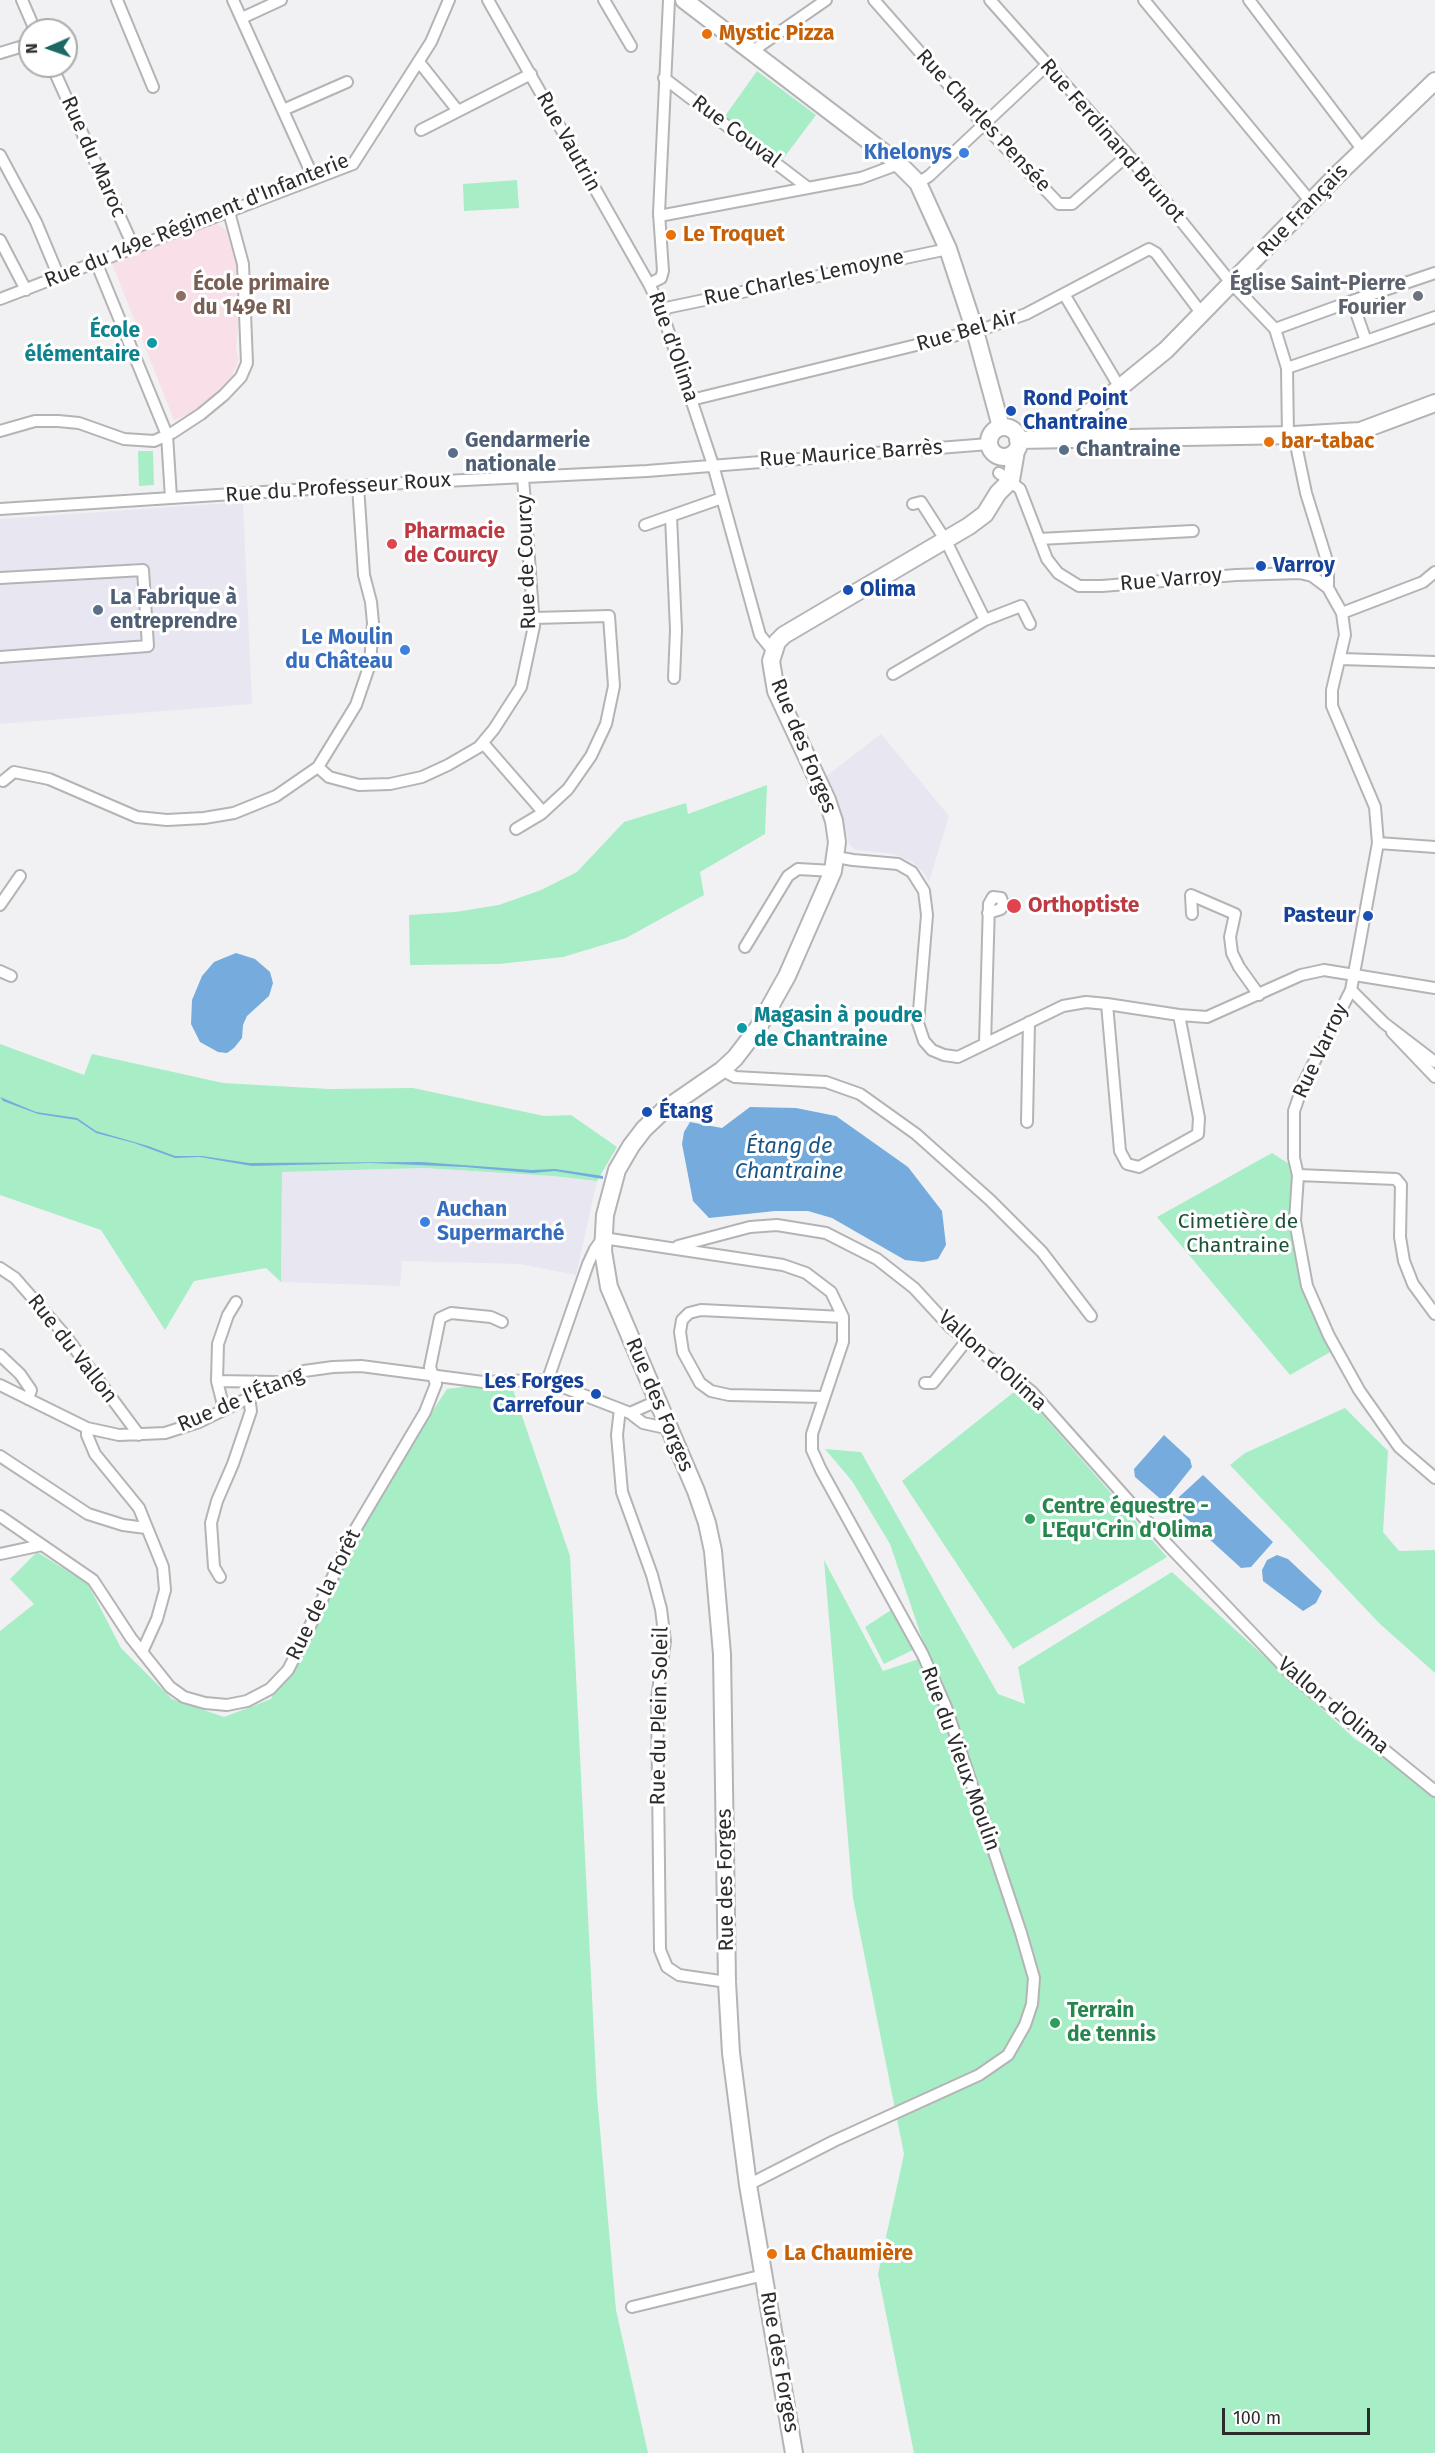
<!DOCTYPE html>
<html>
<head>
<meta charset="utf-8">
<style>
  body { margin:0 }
  #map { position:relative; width:1435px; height:2453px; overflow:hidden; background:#f1f1f3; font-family:"Fira Sans",sans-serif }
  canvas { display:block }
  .north { position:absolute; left:18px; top:18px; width:60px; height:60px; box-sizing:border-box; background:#fff; border:2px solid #ababab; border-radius:50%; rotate:268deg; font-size:16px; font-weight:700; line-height:24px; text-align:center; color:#2c2c2d }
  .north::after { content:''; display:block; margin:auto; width:21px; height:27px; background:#1b6865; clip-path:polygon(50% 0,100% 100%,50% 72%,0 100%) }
  .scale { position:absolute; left:1222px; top:2408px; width:148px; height:27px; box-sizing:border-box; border:3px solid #2c2c2d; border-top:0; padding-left:8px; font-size:18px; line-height:21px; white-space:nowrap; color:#2c2c2d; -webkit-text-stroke:4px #fff; paint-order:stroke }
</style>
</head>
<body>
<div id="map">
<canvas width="1435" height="2453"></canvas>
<div class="north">N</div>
<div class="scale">100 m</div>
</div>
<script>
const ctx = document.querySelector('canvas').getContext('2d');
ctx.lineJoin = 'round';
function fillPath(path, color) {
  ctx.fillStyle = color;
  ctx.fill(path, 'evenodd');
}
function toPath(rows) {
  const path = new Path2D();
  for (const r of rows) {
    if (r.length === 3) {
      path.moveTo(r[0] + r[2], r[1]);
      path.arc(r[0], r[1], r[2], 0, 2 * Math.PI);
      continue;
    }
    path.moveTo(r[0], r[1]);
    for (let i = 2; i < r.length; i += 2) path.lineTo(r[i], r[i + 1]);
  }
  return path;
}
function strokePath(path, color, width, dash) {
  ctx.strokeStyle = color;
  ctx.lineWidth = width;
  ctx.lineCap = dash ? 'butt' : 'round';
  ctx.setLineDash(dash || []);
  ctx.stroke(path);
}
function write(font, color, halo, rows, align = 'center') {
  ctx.font = font + ' "Fira Sans",sans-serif';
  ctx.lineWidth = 6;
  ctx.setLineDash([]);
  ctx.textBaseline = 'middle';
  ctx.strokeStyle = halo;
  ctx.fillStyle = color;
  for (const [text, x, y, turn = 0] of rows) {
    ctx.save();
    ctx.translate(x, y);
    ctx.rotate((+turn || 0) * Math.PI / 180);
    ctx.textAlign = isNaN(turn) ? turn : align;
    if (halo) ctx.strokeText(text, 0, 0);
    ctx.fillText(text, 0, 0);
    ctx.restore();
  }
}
fillPath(toPath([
  [243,502,252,704,0,724,0,519],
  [881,734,949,816,929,882,924,873,912,862,894,854,856,850,849,844,843,819,825,777],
  [424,1168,553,1176,597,1181,576,1275,520,1264,402,1261,400,1286,281,1282,282,1172]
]), '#e8e7f1');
fillPath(toPath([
  [214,222,226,230,236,264,238,328,236,350,239,359,231,379,223,388,192,413,174,420,111,261]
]), '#f9dfe8');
fillPath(toPath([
  [757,71,816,115,783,159,725,116],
  [517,180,519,208,464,211,463,184],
  [138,451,153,451,154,485,139,486],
  [767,785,765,834,700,872,704,895,626,938,563,957,499,964,410,965,409,915,455,912,499,905,541,890,577,872,624,822,686,803,688,814],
  [0,1044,84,1075,92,1054,223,1083,329,1089,413,1088,544,1116,571,1115,617,1147,597,1181,553,1176,424,1168,282,1172,281,1282,266,1268,194,1281,165,1330,101,1230,0,1195],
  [1272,1153,1294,1167,1290,1227,1303,1289,1332,1351,1290,1375,1157,1217],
  [510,1381,570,1556,597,2096,616,2310,648,2453,0,2453,0,1631,34,1604,10,1579,37,1552,88,1584,121,1648,172,1699,224,1717,271,1699,361,1520,447,1389],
  [1019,1388,1167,1557,1013,1649,902,1481],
  [1345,1408,1388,1451,1383,1532,1399,1551,1435,1550,1435,1673,1379,1623,1230,1465,1245,1453],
  [825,1449,861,1452,998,1694,1025,1704,1018,1667,1172,1572,1355,1739,1435,1791,1435,2453,914,2453,878,2274,904,2154,853,1898,824,1560,883,1671,928,1656,890,1544,852,1481],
  [891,1610,913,1650,884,1664,865,1627]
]), '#a7edc6');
fillPath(toPath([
  [236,953,255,959,270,972,273,983,269,996,247,1016,243,1025,242,1038,234,1048,227,1053,218,1052,200,1042,191,1024,192,1000,202,976,214,962],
  [0,1097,36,1112,77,1118,96,1131,148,1146,175,1156,202,1156,249,1163,421,1162,531,1170,555,1169,603,1176,603,1179,555,1171,532,1173,465,1167,371,1163,252,1166,200,1157,175,1158,134,1143,96,1133,77,1120,38,1114,3,1101],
  [750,1107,796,1108,836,1116,908,1167,942,1211,946,1245,938,1259,923,1262,905,1260,832,1218,808,1211,775,1211,709,1218,693,1201,682,1144,684,1132,690,1122,722,1128],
  [1164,1435,1190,1459,1192,1467,1164,1502,1135,1477,1134,1469],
  [1203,1475,1273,1542,1251,1567,1241,1568,1174,1507,1179,1497],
  [1277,1555,1288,1559,1322,1591,1316,1603,1303,1611,1263,1581,1262,1570,1267,1560]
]), '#75acdd');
const street = toPath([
  [22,0,35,30],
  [117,0,153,87],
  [233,0,314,179],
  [488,0,649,284,661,309,713,465,760,635,773,651],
  [604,0,631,46],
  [874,0,983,124,1059,204,1072,204,1128,155],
  [990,0,1128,155,1232,284,1275,329,1287,368,1288,436],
  [1144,0,1311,202],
  [1249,0,1362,149],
  [242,18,281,0],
  [751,52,826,0],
  [0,53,30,44],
  [419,62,458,111],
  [52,66,134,248],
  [664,78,807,187],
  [283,110,347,82],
  [421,130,531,74],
  [0,155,36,222,59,277],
  [918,183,929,176,1047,65],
  [659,216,861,178,899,164],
  [0,240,26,290],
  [96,262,167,435,171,498],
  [649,284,661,278,663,271,659,213,669,0],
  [1064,294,1120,388],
  [0,299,353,164,431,42,449,0],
  [1352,301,1435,273],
  [661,309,948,249],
  [1275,329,1352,301,1366,341,1287,368],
  [1366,341,1435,317],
  [691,400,986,328,1026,314,1149,249,1156,253,1202,314],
  [0,431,35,421,58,421,79,423,124,439,154,441,172,433,201,414,224,395,241,377,247,363,243,264,229,212],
  [1294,435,1306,493,1328,564,1328,588],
  [999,473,1020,489,1047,559,1058,573,1079,586,1102,586,1236,575,1300,573,1312,576,1328,588,1342,613,1345,635,1332,690,1332,706,1375,807,1378,843,1351,990,1304,1082,1294,1111,1294,1158,1298,1175,1295,1221,1307,1286,1329,1336,1359,1390,1399,1447,1435,1478],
  [913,504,921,502,946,541,985,620],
  [0,509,404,483,647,471,989,444],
  [671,516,676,630,674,678],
  [645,525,722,498],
  [1039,539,1193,531],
  [0,578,143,570,148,646,0,657],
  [1342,613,1423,582,1435,572],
  [1341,659,1435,662],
  [893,674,985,620,1021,606,1030,624],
  [483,743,543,812],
  [318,767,329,777,359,785,390,784,422,777,448,765,479,747,494,729,521,687,534,626,523,477],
  [3,781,14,772,49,779,137,817,167,820,204,818,234,813,276,796,318,767,356,705,370,664,373,623,371,602,364,575,358,486],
  [516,829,541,814,568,789,591,756,606,724,614,686,609,616,534,618],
  [1378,843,1435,847],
  [836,857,853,860,898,864,912,872,924,891,927,915,918,1023,924,1041,932,1050,944,1055,958,1057,1063,1006,1086,1002,1107,1004,1179,1015,1207,1017,1301,975,1324,970,1435,988],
  [0,905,20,876],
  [1192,914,1191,895,1235,914,1230,937,1232,953,1239,967,1259,995],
  [745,947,788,876,798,869,833,871],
  [0,971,11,976],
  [1351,990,1384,1023,1435,1062],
  [1107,1004,1120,1151,1127,1164,1139,1167,1198,1134,1199,1118,1179,1015],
  [1392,1032,1435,1077],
  [985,1044,989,904,993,897,1001,898,1003,904,1001,909,988,913],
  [722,1070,735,1077,826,1082,860,1094,916,1134,990,1200,1042,1252,1091,1316],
  [1027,1122,1029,1022],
  [1298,1175,1396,1179,1401,1185,1400,1237,1404,1261,1413,1284,1435,1314],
  [678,1246,750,1227,777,1225,826,1233,877,1259,914,1288,949,1326,1032,1392,1168,1545,1291,1674,1435,1791],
  [0,1268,15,1278,64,1334,139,1435],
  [0,1355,20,1374,31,1390,28,1399],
  [217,1381,277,1382],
  [550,1382,549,1376,588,1264,595,1249,603,1238,783,1265,806,1273,831,1292,843,1317,843,1342,812,1434,812,1450,821,1470,923,1655,946,1707,1021,1933,1034,1978,1032,2004,1025,2025,1008,2055,979,2075,834,2141,748,2185],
  [925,1383,933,1383,967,1340],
  [0,1385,87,1428,119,1435,165,1433,199,1422,304,1371,333,1367,361,1366,483,1382,537,1380,550,1382,630,1413,643,1423,661,1427,668,1426],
  [823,1397,729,1395,711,1391,700,1383,683,1352,680,1332,682,1320,689,1313,701,1310,843,1317],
  [224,1409,217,1381,218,1344,228,1315,236,1302],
  [620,1409,617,1435,622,1492,652,1575,661,1609,665,1641,657,1699,660,1950,667,1967,679,1975,727,1982],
  [630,1413,657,1401],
  [87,1428,87,1435,95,1454,139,1508,163,1567,165,1590,157,1619,142,1652],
  [0,1456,88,1514,123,1525,146,1528],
  [0,1516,93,1580,131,1638,170,1687,184,1697,205,1703,227,1705,247,1701,270,1689,288,1670,305,1637,352,1535,425,1412,436,1384,430,1367,440,1318,451,1313,491,1317,502,1322],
  [0,1554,42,1545],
  [220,1577,214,1567,211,1523,217,1501,233,1464,251,1411,249,1397],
  [632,2307,764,2275]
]);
const secondary = toPath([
  [684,0,899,164,918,183,948,249,975,331,1001,427],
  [1004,442,15],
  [1070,439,1070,428,1166,350,1336,176,1435,81],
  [1018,440,1294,435,1360,431,1435,403],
  [794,2453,748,2185,731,2053,727,1982,722,1654,713,1551,707,1523,696,1491,609,1287,603,1251,605,1215,617,1170,631,1146,644,1129,664,1110,722,1070,735,1058,758,1028,787,976,833,871,837,842,834,821,827,800,776,691,771,661,777,642,784,635,969,526,985,514,998,493,1011,480,1016,451]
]);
strokePath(street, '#b4b4b7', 14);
strokePath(secondary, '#b4b4b7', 20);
strokePath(street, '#fff', 10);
strokePath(secondary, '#fff', 16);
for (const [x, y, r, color] of [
  [707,34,6,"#e8710a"],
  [964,153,6,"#3f7fe0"],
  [671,235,6,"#e8710a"],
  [181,296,6,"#8d6e63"],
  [1418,296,6,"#6b7280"],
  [152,343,6,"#0f9aa8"],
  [1011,411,6,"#1a4fb4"],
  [1269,442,6,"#e8710a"],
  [1064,450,6,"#5c6f8a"],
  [453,453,6,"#5c6f8a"],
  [392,544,6,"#e0444e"],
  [1261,566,6,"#1a4fb4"],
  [848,590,6,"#1a4fb4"],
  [98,610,6,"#5c6f8a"],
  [405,650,6,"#3f7fe0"],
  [1014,906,8,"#e0444e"],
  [1368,916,6,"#1a4fb4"],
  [742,1028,6,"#0f9aa8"],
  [647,1112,6,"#1a4fb4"],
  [425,1222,6,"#3f7fe0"],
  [596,1394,6,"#1a4fb4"],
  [1030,1519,6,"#2e9e5b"],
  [1055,2023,6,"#2e9e5b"],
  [772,2254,6,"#e8710a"]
]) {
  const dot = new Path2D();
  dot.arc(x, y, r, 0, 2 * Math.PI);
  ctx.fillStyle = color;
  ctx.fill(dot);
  strokePath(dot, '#fff', 2);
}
write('bold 21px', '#c56008', '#fff', [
  ["Mystic Pizza",719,34],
  ["Le Troquet",683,235],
  ["bar-tabac",1281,442],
  ["La Chaumière",784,2254]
], 'left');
write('21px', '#2c2c2d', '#fff', [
  ["Rue Charles Pensée",983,121,47],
  ["Rue Couval",736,132,37],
  ["Rue Ferdinand Brunot",1112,141,49],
  ["Rue Vautrin",568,142,61],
  ["Rue du Maroc",93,157,66],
  ["Rue Français",1303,211,-46],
  ["Rue du 149e Régiment d'Infanterie",197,221,-22],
  ["Rue Charles Lemoyne",804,278,-12],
  ["Rue Bel Air",967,331,-16],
  ["Rue d'Olima",673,347,71],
  ["Rue Maurice Barrès",851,454,-4],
  ["Rue du Professeur Roux",338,488,-4],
  ["Rue de Courcy",527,562,-92],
  ["Rue Varroy",1171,580,-5],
  ["Rue des Forges",803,746,68],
  ["Rue Varroy",1321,1051,-65],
  ["Rue du Vallon",72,1349,52],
  ["Vallon d'Olima",992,1361,42],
  ["Rue de l'Étang",241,1400,-23],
  ["Rue des Forges",659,1405,67],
  ["Rue de la Forêt",324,1595,-64],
  ["Vallon d'Olima",1333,1706,40],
  ["Rue du Plein Soleil",660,1716,-89],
  ["Rue du Vieux Moulin",960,1759,70],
  ["Rue des Forges",726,1880,-91],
  ["Rue des Forges",779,2362,80]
]);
write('bold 21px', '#366cbe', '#fff', [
  ["Khelonys",952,153],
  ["Le Moulin",393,638],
  ["du Château",393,662],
  ["Auchan",437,1210,"left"],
  ["Supermarché",437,1234,"left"]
], 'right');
write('bold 21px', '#785e54', '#fff', [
  ["École primaire",193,284],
  ["du 149e RI",193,308]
], 'left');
write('bold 21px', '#5b616d', '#fff', [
  ["Église Saint-Pierre",1406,284],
  ["Fourier",1406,308]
], 'right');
write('bold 21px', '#0d838f', '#fff', [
  ["École",140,331],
  ["élémentaire",140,355],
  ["Magasin à poudre",754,1016,"left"],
  ["de Chantraine",754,1040,"left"]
], 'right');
write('bold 21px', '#164399', '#fff', [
  ["Rond Point",1023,399],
  ["Chantraine",1023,423],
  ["Varroy",1273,566],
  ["Olima",860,590],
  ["Pasteur",1356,916,"right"],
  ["Étang",659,1112],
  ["Les Forges",584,1382,"right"],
  ["Carrefour",584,1406,"right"]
], 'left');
write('bold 21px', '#4e5e75', '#fff', [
  ["Gendarmerie",465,441],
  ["nationale",465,465],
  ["Chantraine",1076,450],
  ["La Fabrique à",110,598],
  ["entreprendre",110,622]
], 'left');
write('bold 21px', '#be3a42', '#fff', [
  ["Pharmacie",404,532],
  ["de Courcy",404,556],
  ["Orthoptiste",1028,906]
], 'left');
write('21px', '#1b5238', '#fff', [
  ["Cimetière de",1238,1222],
  ["Chantraine",1238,1246]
]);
write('bold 21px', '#27864d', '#fff', [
  ["Centre équestre -",1042,1507],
  ["L'Equ'Crin d'Olima",1042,1531],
  ["Terrain",1067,2011],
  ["de tennis",1067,2035]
], 'left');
write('italic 22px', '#1b5786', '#fff', [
  ["Étang de",789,1147],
  ["Chantraine",789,1172]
]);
</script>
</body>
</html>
